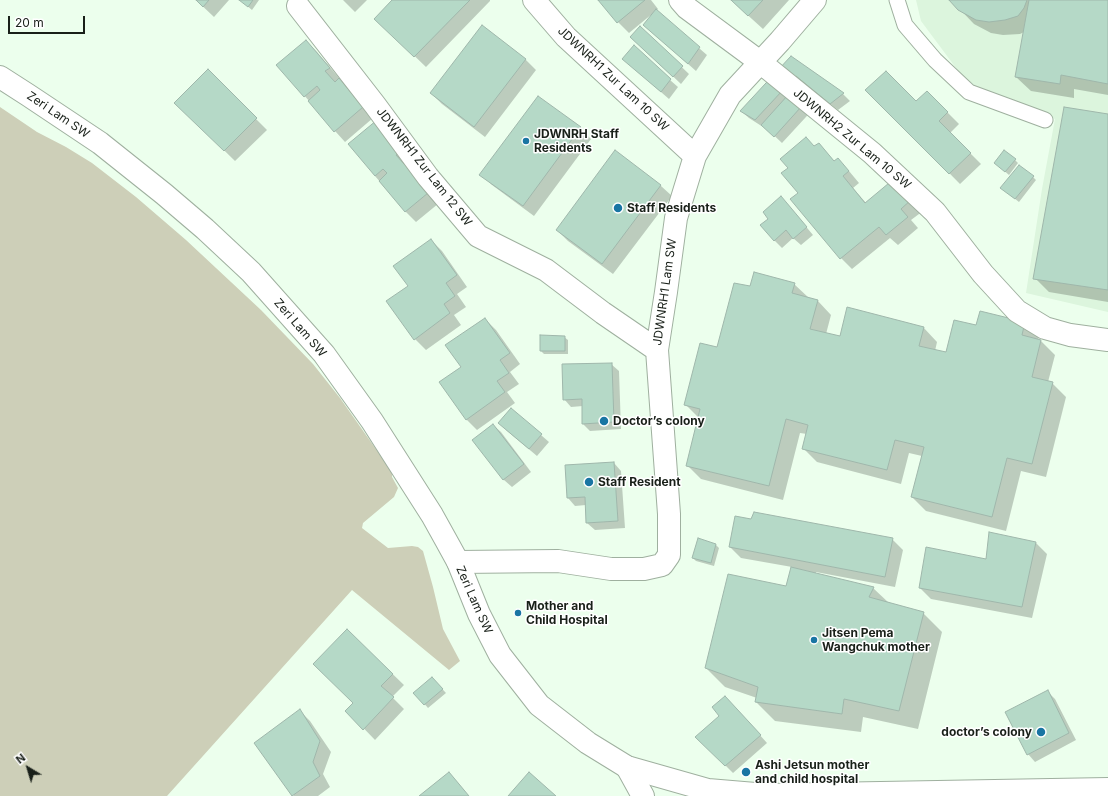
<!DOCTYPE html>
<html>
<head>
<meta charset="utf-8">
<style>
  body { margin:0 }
  #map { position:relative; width:1108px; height:796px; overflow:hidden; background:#ecffed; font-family:Inter,sans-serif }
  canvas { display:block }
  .north { position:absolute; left:8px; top:748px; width:40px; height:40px; -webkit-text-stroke:3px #fff; paint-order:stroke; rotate:322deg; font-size:11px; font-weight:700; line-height:16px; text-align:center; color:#192019 }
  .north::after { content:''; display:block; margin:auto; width:14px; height:18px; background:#192019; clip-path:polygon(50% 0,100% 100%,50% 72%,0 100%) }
  .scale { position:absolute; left:8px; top:16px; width:77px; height:18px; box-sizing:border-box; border:2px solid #192019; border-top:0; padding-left:5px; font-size:12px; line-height:14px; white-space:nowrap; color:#192019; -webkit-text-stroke:3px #fff; paint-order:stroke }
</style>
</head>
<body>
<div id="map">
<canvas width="1108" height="796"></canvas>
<div class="north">N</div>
<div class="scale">20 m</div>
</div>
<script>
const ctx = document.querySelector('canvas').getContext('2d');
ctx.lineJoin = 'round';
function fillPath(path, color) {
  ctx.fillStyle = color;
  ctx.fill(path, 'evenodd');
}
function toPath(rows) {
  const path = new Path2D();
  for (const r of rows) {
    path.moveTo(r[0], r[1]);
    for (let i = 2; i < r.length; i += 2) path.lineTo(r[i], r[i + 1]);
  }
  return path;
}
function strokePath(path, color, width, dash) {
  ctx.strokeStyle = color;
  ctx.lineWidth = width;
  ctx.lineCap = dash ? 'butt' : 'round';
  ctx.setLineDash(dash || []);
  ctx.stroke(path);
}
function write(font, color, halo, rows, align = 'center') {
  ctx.font = font + ' Inter,sans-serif';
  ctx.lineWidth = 3;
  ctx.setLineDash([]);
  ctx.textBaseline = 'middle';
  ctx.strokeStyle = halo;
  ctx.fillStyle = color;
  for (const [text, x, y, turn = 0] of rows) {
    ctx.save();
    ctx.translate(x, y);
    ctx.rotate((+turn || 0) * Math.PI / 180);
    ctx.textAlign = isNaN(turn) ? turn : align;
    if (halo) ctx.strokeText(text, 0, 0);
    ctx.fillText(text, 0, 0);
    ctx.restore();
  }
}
fillPath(toPath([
  [916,0,1108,0,1108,312,1026,293,1042,189,1055,119,1027,107,990,97,962,76,921,21]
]), '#dcf5dd');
fillPath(toPath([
  [0,107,37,132,66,147,92,163,136,197,186,240,261,310,313,364,340,398,392,472,392,477,398,488,394,497,363,523,362,528,388,548,412,546,418,547,423,551,433,587,443,629,460,661,449,670,352,590,167,796,0,796]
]), '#cdcfb8');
fillPath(toPath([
  [196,0,229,0,214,17],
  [240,0,259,0,252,10],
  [343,0,367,0,355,12],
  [394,0,490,0,490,1,426,67,376,19],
  [600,0,651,0,658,9,656,11,707,55,696,71,644,25,652,14,629,33,618,22],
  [731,0,789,0,763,29],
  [951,0,1108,0,1108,95,1074,89,1074,98,1031,91,1016,77,1024,32,1020,34,1003,35,991,33,974,24],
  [640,27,689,74,681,84,639,44],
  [306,41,317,52,340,79,339,80,350,90,373,118,345,142,335,131,278,65],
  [791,58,843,94,850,101,838,110,804,83,799,88,817,105,782,143,764,126,763,127,749,118,741,111],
  [525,59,536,70,485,137,442,104,431,93],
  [631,66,670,80,678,87,669,99],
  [208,71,267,130,235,161,187,114],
  [867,90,916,103,927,92,959,124,950,133,981,164,960,184],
  [1108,115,1108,302,1049,292,1035,278],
  [377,122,444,199,416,222,405,211,375,176],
  [580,128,591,139,534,216,492,185,481,174],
  [819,144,835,162,849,171,859,183,853,188,866,203,895,179,923,211,911,220,918,228,898,245,890,238,852,269,841,258,799,193,815,147],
  [616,152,661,186,672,196,613,274,568,241,557,230],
  [1015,160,1018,163,1009,175,995,163],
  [1033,177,1036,180,1019,202,1005,191],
  [788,205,813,235,801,245,793,238,782,248,774,240],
  [431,240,442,251,467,287,457,294,466,307,454,315,461,325,426,350,415,339,409,286],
  [794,284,809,298,817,300,831,315,826,334,840,337,923,327,937,342,935,351,947,353,977,326,1024,323,1039,337,1038,340,1041,341,1055,355,1048,382,1052,383,1066,397,1046,477,1021,471,1006,531,926,511,912,497,922,456,909,453,901,484,817,462,803,448,807,434,800,433,783,500,701,479,687,465,699,418,685,404,718,349,751,288],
  [485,319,496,330,520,364,510,372,519,384,507,392,515,403,477,430,466,419,462,367],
  [564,337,568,340,568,354,544,354,541,351],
  [611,364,619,371,621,429,590,431,583,424,583,406,571,407,564,399],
  [511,409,549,442,537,456,506,430],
  [493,425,501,432,531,472,512,487,504,480,474,440],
  [614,463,621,471,625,528,595,530,587,523,586,505,575,506,568,498,566,466],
  [990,533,1036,543,1047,554,1032,618,931,599,920,588,986,560],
  [892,539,903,550,895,587,816,572,816,574,873,588,889,603,923,613,942,632,918,729,863,717,861,732,775,721,756,702,757,698,725,687,706,668,787,587,792,567,741,558,730,547],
  [716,545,719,548,714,566,696,561,693,558],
  [347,630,404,685,392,697,404,709,375,740,347,711,354,703],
  [432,678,446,693,428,708,415,693],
  [1048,692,1055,699,1076,740,1035,762,1028,754],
  [733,705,767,743,733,773,697,737],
  [299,710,310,721,331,752,323,774,330,787,318,796,294,796,293,795]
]), '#0003');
const building = toPath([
  [196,0,209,0,203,7,196,0],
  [239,0,253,0,248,7,239,0],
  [392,0,470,0,414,57,374,19,392,0],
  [598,0,645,0,617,23,598,0],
  [731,0,763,0,748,16,731,0],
  [949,0,1027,0,1024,8,1018,16,1005,20,989,22,976,20,958,10,949,0],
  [1029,0,1108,0,1108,84,1061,75,1060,84,1015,77,1029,0],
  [656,9,700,47,688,64,643,25,656,9],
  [482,25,526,59,474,127,430,93,482,25],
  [640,26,683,66,673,77,630,37,640,26],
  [306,40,330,68,325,71,335,82,339,78,363,107,334,132,308,101,320,90,317,86,304,97,276,65,306,40],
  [634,45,671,79,661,92,622,59,634,45],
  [791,56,844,93,830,104,796,76,755,120,740,111,791,56],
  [208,69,257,118,224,151,174,103,208,69],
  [886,71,916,101,927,91,948,112,939,121,971,153,949,174,865,90,886,71],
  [797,85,810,97,774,137,761,125,797,85],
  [538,96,581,127,523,206,479,175,538,96],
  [1064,107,1108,114,1108,290,1033,279,1064,107],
  [377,120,402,151,396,155,404,164,410,159,434,188,405,212,379,181,387,173,383,169,375,176,348,144,377,120],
  [806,137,814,146,819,143,834,161,838,158,849,171,843,176,865,203,895,178,912,199,901,209,908,217,886,235,879,227,840,259,790,199,798,193,781,173,788,168,780,159,806,137],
  [615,150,661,185,602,264,556,230,615,150],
  [1004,150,1016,159,1005,172,994,163,1004,150],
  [1019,165,1034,176,1015,199,1000,188,1019,165],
  [781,196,807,227,793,239,786,230,774,241,760,225,768,219,763,212,781,196],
  [431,239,457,275,446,283,455,296,444,304,450,313,414,340,386,301,408,286,393,266,431,239],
  [754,272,795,283,792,293,818,300,810,329,840,336,847,307,924,327,919,346,946,352,954,320,976,325,980,311,1025,322,1022,335,1041,340,1032,377,1053,382,1032,464,1007,458,992,517,911,497,924,447,895,440,887,470,802,449,808,425,786,419,769,486,686,466,700,409,684,405,700,343,717,347,734,283,750,286,754,272],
  [485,318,510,353,500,360,509,373,497,381,505,392,466,420,439,382,461,367,445,345,485,318],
  [540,335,565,336,565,351,540,351,540,335],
  [612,363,614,422,582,424,582,399,563,400,562,364,612,363],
  [511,408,542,434,529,449,498,423,511,408],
  [493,424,524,464,503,480,472,440,493,424],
  [614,462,618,521,586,523,585,497,567,498,565,465,614,462],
  [754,512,893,538,885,577,729,547,735,516,751,519,754,512],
  [989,532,1036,542,1022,607,919,588,926,547,986,559,989,532],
  [698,538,716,544,711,563,692,558,698,538],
  [791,567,874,587,869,597,924,612,899,711,844,699,842,714,755,702,758,687,705,668,728,574,786,586,791,567],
  [347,629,393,674,381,686,394,697,363,730,345,711,353,703,313,664,347,629],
  [432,677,443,689,424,705,413,693,432,677],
  [1048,690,1069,733,1027,755,1005,712,1048,690],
  [725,696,761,735,725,766,695,737,719,716,712,707,725,696],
  [300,709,320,741,313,762,320,776,292,796,254,743,300,709],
  [449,772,469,796,419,796,449,772],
  [529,772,556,796,508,796,529,772]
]);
fillPath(building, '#b5d9c7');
strokePath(building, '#9fb7ab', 1);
const lane = toPath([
  [897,0,905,25,935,60,969,92,1045,120]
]);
const street = toPath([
  [534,0,566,37,695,156],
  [680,0,687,8,760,62,872,153,935,212,983,274,1017,311,1045,328,1070,335,1108,340],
  [298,6,375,105,428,177,478,236,546,270,603,313,657,350],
  [458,562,558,561,611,569,644,569,662,565,669,555,669,514,657,350,666,292,676,218,695,156,730,95,780,41,815,0],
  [627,767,643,796]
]);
const secondary = toPath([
  [0,77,28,95,100,143,164,194,205,229,251,272,324,354,372,421,432,515,447,542,458,562,479,614,500,655,539,705,588,743,627,767,708,790,767,795,1108,789]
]);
strokePath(lane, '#9fb09f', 17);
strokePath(street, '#9fb09f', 24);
strokePath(secondary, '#9fb09f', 24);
strokePath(lane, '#fff', 15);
strokePath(street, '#fff', 22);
strokePath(secondary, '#fff', 22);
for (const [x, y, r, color] of [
  [526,141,4,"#1975a3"],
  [618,208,5,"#1975a3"],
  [604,421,5,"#1975a3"],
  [589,482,5,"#1975a3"],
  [518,613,4,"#1975a3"],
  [814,640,4,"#1975a3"],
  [1041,732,5,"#1975a3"],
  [746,772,5,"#1975a3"]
]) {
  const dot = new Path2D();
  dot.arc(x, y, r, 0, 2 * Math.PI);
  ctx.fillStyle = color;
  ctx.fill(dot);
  strokePath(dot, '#fff', 1.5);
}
write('12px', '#192019', '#fff', [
  ["JDWNRH1 Zur Lam 10 SW",613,79,43],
  ["Zeri Lam SW",58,115,34],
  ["JDWNRH2 Zur Lam 10 SW",852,139,40],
  ["JDWNRH1 Zur Lam 12 SW",424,167,52],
  ["JDWNRH1 Lam SW",665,292,-82],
  ["Zeri Lam SW",300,328,49],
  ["Zeri Lam SW",474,600,66]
]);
write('bold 12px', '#192019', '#fff', [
  ["JDWNRH Staff",534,134],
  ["Residents",534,148],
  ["Staff Residents",627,208],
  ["Doctor’s colony",613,421],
  ["Staff Resident",598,482],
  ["Mother and",526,606],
  ["Child Hospital",526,620],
  ["Jitsen Pema",822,633],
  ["Wangchuk mother",822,647],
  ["doctor’s colony",1032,732,"right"],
  ["Ashi Jetsun mother",755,765],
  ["and child hospital",755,779]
], 'left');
</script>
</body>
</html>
